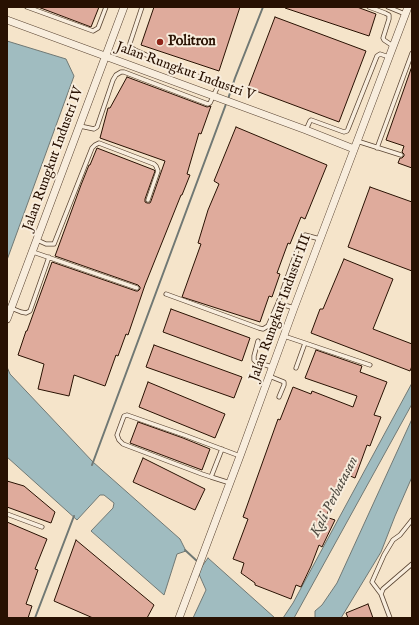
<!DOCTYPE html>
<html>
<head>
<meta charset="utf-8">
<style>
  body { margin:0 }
  #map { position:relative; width:419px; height:625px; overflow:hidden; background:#f5e4ca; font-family:"IM FELL English",serif }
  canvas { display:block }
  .frame { position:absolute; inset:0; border:8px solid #281102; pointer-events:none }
</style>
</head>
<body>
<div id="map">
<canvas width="419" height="625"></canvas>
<div class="frame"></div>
</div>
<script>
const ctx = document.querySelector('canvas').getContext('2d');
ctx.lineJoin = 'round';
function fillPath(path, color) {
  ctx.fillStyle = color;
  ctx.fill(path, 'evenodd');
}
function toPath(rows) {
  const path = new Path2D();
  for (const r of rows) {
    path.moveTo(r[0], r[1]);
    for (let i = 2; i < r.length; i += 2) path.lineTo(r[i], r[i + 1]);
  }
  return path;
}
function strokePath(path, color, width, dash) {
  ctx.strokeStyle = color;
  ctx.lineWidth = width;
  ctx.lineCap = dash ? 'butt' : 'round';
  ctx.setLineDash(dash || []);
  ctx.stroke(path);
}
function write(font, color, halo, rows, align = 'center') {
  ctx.font = font + ' "IM FELL English",serif';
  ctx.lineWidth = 4;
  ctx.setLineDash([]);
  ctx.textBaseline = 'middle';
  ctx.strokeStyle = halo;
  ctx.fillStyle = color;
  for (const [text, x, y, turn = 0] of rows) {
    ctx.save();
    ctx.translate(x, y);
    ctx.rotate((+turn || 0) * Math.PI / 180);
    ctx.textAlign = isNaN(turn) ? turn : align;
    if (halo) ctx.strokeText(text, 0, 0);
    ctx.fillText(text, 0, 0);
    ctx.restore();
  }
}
const water = toPath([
  [7,41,66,59,74,76,7,260,7,41],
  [7,367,10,374,93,462,180,539,186,551,177,554,164,595,91,531,113,508,114,503,104,495,100,495,77,520,7,457,7,367],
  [412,383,412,404,294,618,283,618,293,603,412,383],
  [412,419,412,477,395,516,381,552,341,618,315,618,315,611,322,605,337,583,412,419],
  [208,558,275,618,193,618,206,590,198,572,208,558]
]);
fillPath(water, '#a0bcc0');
strokePath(water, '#707874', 1);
strokePath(toPath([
  [228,99,235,78,263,7],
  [92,465,226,104],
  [185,550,198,562],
  [35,618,74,516]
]), '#707874', 2);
const building = toPath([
  [38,7,99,7,91,27,38,7],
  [154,7,240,7,219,71,141,45,154,7],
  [286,7,357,7,376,14,369,36,285,8,286,7],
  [275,17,366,51,339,122,248,88,275,17],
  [411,69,412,69,412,168,398,163,400,158,402,158,404,156,404,154,402,152,404,146,386,140,411,69],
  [127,77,207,107,211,106,201,134,199,133,187,174,190,175,182,195,181,195,145,285,128,335,126,334,118,356,116,355,105,386,74,375,69,396,38,389,44,364,18,355,26,331,27,331,52,262,136,291,138,291,140,289,140,287,138,285,55,256,81,185,89,165,90,165,97,148,154,170,155,171,145,199,145,202,147,203,150,203,151,201,165,161,100,138,108,108,110,108,127,77],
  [236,127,327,165,305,219,301,217,290,244,288,243,277,273,280,274,272,297,269,296,260,322,182,297,201,244,198,243,208,210,219,184,214,181,236,127],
  [370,187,412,202,412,271,348,247,370,187],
  [344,259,393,279,373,329,412,344,412,366,410,371,311,333,320,309,323,309,344,259],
  [171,309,250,338,242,361,163,332,171,309],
  [154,345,242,377,234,398,146,367,154,345],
  [316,350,362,366,360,372,387,382,374,415,381,417,370,446,367,445,355,478,343,473,326,517,335,520,322,547,319,545,311,566,301,587,296,585,291,599,255,585,255,583,241,573,244,563,233,559,248,519,243,517,278,419,280,420,293,387,311,394,312,391,353,407,357,396,305,378,316,350],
  [148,382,225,414,215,438,139,407,148,382],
  [138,422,183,438,210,449,202,470,130,443,138,422],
  [143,458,205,489,195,510,133,482,143,458],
  [7,481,24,486,55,512,51,523,7,507,7,481],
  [7,522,47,539,35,569,38,570,26,604,32,606,28,618,7,618,7,522],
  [76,540,154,605,147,618,93,618,54,601,76,540],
  [368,604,373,618,348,618,346,613,368,604]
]);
fillPath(building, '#dfab9c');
strokePath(building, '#281102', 1);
const service = toPath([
  [27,7,93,31,98,28,106,7],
  [369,7,385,13,389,15,389,19,383,38,384,40,393,46],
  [388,7,405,14],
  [80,126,94,129,97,127,113,80,116,75,121,72,124,72,208,104,210,103,218,86,215,83,162,62,135,50,130,47,130,43,142,7],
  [306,130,310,121,311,120,344,132,347,131,348,129,377,56,380,54,389,57],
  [357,141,401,155],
  [377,148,412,53],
  [37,240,46,244,54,244,92,148,95,145,99,143,154,164,156,166,158,171,148,200],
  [33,252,137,288],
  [166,294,259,328,263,329,268,326,278,303],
  [11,308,21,312,26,313,30,311,49,257],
  [294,308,278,303,301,239,303,236,305,235,320,239],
  [284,336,370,365],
  [258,341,254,356,254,360,256,362,272,367],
  [296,368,305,343],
  [269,376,284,382,284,385,279,397],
  [222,449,211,477,230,483],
  [211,477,202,474,123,444,119,440,117,435,124,416,127,415,184,435,240,456],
  [7,514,42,527],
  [381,594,372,582,384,555,393,540,400,535,412,520],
  [390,618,381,594,383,589,412,564]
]);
const minor = toPath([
  [7,20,306,130,354,149],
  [7,319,124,7],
  [179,618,240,456,294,308,408,7]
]);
strokePath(service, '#5b4634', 5);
strokePath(minor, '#5b4634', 8);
strokePath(service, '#f8eddd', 3.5);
strokePath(minor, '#f8eddd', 7);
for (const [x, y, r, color] of [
  [160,42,4,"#8f2418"]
]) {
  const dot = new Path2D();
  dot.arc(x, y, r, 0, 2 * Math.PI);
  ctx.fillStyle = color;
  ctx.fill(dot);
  strokePath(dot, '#f8eddd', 1.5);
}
write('bold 14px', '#281102', '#f8eddd', [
  ["Politron",168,42]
], 'left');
write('14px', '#281102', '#f8eddd', [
  ["Jalan Rungkut Industri V",185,72,20],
  ["Jalan Rungkut Industri IV",54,159,-70],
  ["Jalan Rungkut Industri III",281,308,-70]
]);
write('italic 15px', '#524d44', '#f8eddd', [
  ["Kali Perbatasan",335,497,-63]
]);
</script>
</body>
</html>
